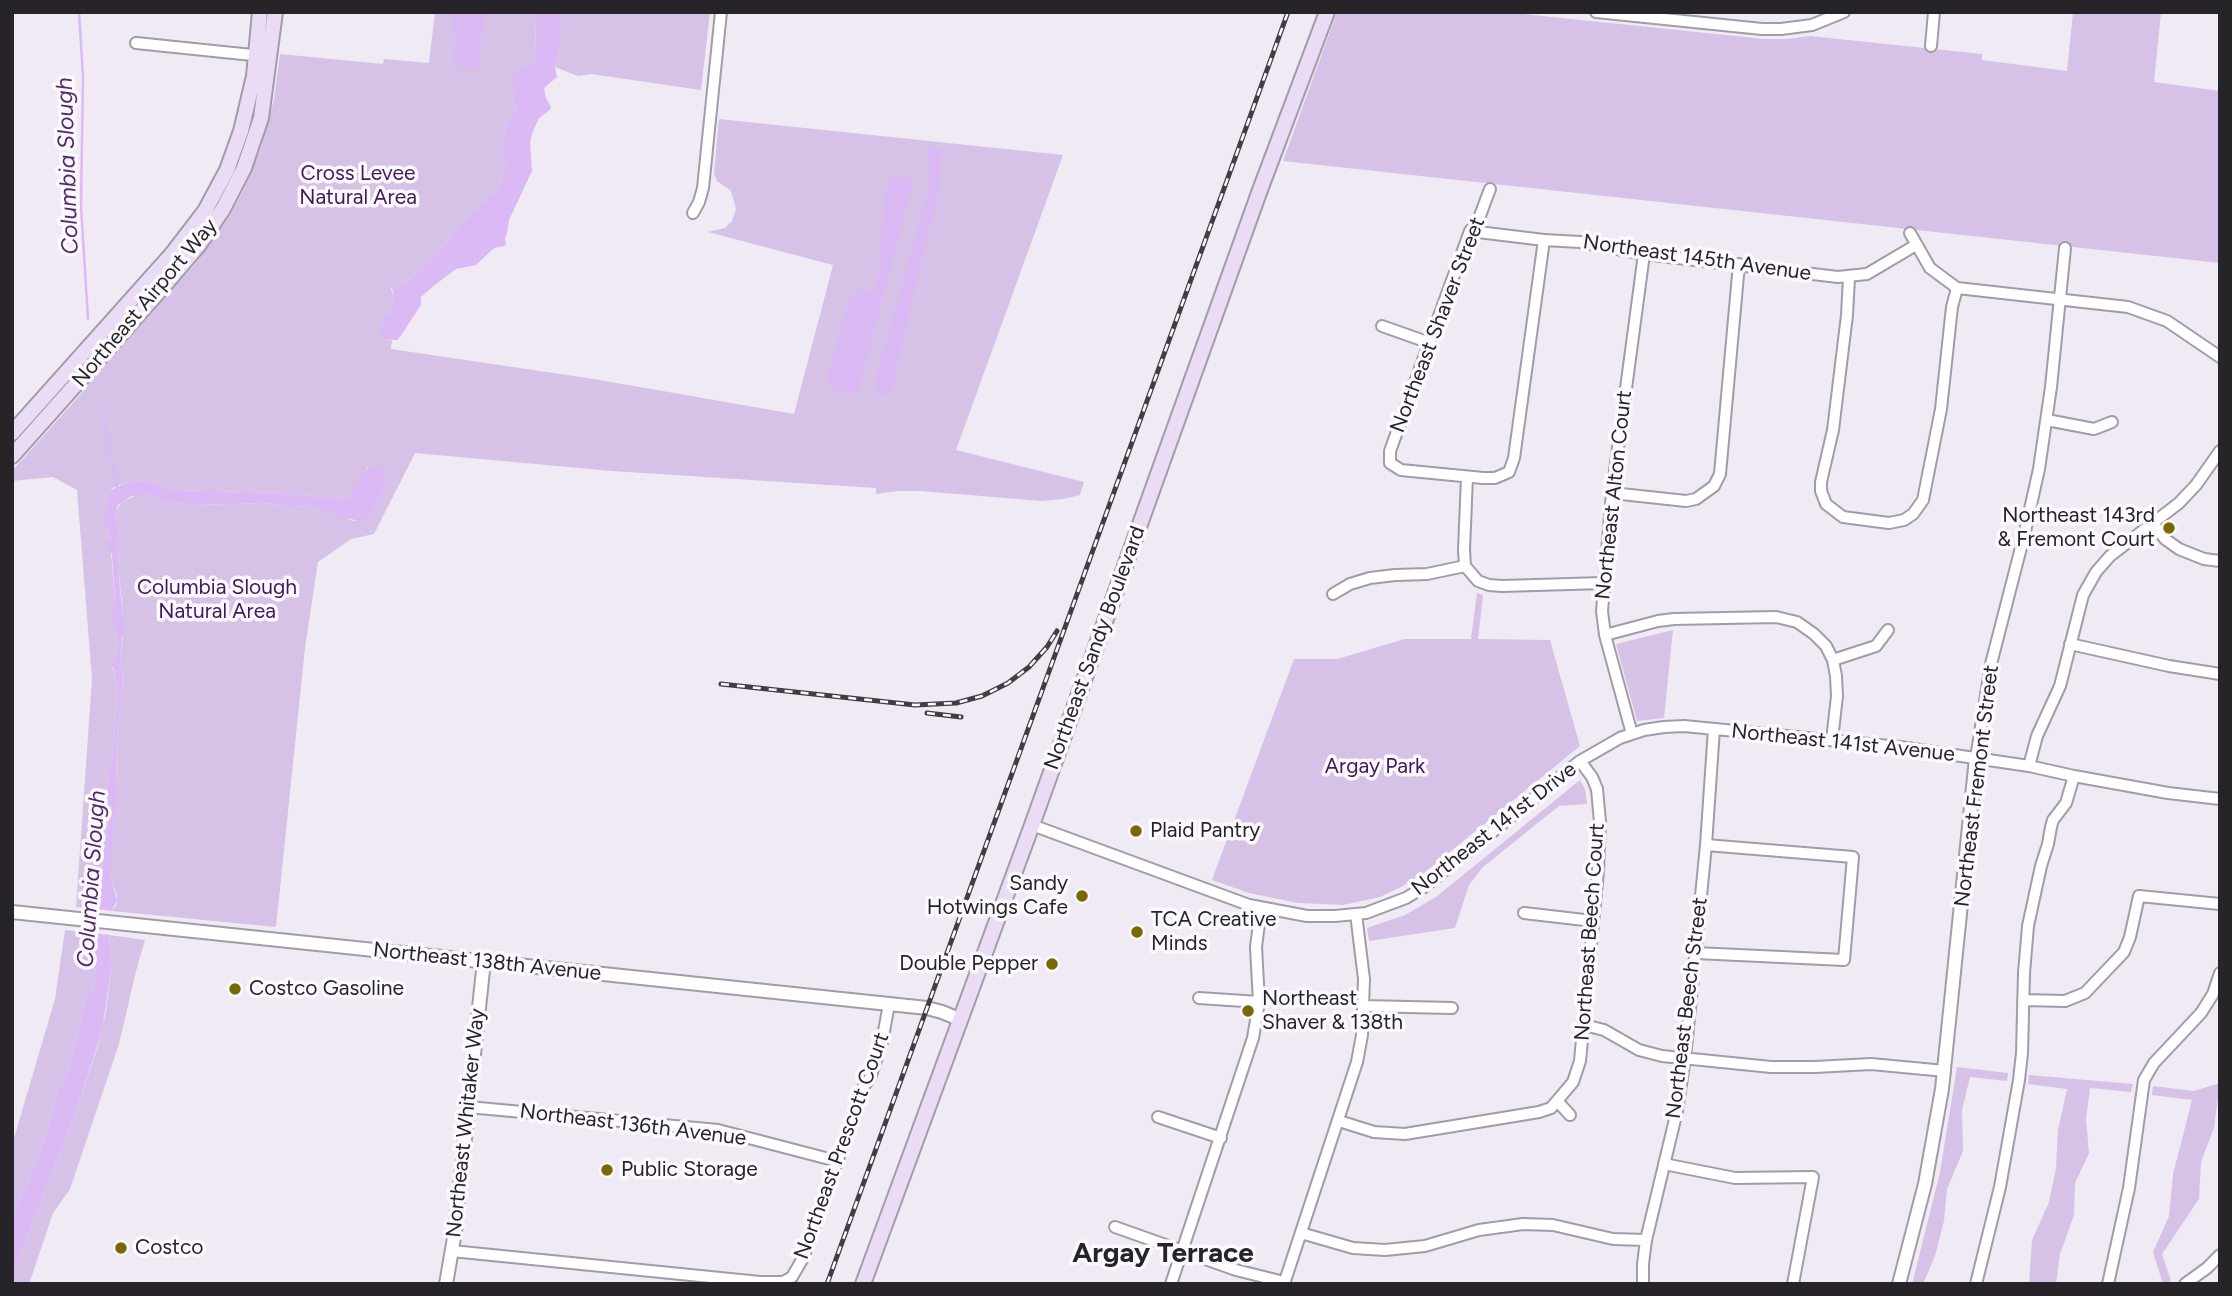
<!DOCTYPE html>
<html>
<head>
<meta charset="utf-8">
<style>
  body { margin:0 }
  #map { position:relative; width:2232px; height:1296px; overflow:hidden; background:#efeaf4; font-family:Figtree,sans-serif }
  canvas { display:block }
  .frame { position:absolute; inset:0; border:14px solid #262428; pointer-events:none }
</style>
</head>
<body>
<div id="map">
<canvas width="2232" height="1296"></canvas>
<div class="frame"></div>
</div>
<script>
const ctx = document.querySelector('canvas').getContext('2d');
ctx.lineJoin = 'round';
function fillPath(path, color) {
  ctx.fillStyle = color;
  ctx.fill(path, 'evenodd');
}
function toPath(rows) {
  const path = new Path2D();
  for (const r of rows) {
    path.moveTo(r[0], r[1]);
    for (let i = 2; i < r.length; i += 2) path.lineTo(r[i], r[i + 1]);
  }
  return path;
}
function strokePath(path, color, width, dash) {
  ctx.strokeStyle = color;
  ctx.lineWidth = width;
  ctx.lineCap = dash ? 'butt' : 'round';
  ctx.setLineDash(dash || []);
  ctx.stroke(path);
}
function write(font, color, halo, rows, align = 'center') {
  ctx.font = font + ' Figtree,sans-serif';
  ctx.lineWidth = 7;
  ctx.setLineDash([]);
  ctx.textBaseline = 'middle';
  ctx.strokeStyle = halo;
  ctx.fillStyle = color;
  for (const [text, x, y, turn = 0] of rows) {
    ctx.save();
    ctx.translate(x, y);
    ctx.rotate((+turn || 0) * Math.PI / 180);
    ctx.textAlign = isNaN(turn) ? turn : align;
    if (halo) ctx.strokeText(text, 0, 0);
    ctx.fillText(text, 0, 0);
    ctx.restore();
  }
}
fillPath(toPath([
  [435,12,535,12,536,56,534,62,514,81,515,90,512,101,517,106,517,110,507,123,501,145,501,150,506,158,505,170,498,188,462,223,427,265,404,284,391,288,394,298,391,312,383,317,382,321,384,339,392,340,391,349,594,379,794,414,833,265,708,232,725,228,732,221,736,209,731,191,717,181,714,174,719,119,1063,155,956,450,1084,482,1080,495,1063,499,1042,501,921,491,898,491,876,494,876,488,612,471,415,453,374,534,351,539,318,562,305,648,276,927,112,911,116,906,117,896,110,875,110,862,117,795,116,747,123,679,120,654,123,639,122,602,118,568,119,536,116,511,121,503,138,494,146,494,167,502,195,505,265,503,281,505,289,509,300,506,317,508,354,521,371,515,384,491,368,467,353,490,352,495,343,500,333,498,283,493,173,490,145,480,125,483,113,488,110,491,106,507,106,527,110,539,115,603,112,609,112,625,117,636,115,661,112,667,116,678,117,704,112,759,107,769,108,786,104,809,109,817,101,870,102,880,100,899,95,909,76,907,92,679,77,490,53,477,12,481,12,471,80,395,86,387,85,376,94,377,196,263,228,218,243,191,261,148,274,99,280,54,383,64,384,59,429,63],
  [561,12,710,12,701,90,591,74,578,76,555,67,561,41],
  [1337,12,1504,12,1764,39,1787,39,1810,36,1982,54,1982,60,2067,71,2073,12,2161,12,2154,82,2220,91,2220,263,1283,161],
  [1477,593,1483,595,1478,639,1550,640,1580,746,1424,873,1403,886,1380,897,1343,905,1298,903,1249,893,1212,880,1294,659,1337,659,1405,639,1471,639],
  [1673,630,1664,718,1637,721,1616,644],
  [1580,780,1585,789,1587,804,1559,806,1483,867,1469,885,1455,928,1369,941,1367,928,1405,915,1436,897],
  [65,930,93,933,95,952,94,985,93,990,86,997,69,1070,57,1093,45,1138,31,1175,19,1200,12,1226,12,1145,55,999],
  [109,935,145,940,136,971,119,1044,70,1189,53,1213,29,1284,12,1284,12,1276,75,1114,99,1042,106,1011,112,964],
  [1957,1067,2008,1073,2007,1081,1970,1077,1962,1110,1963,1151,1947,1189,1944,1221,1935,1256,1923,1284,1912,1284,1940,1172],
  [2029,1075,2133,1084,2131,1092,2090,1088,2086,1119,2089,1153,2075,1183,2074,1215,2060,1254,2056,1284,2029,1284,2032,1240,2049,1202,2056,1168,2058,1130,2067,1089,2028,1084],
  [2220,1083,2214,1128,2201,1162,2199,1199,2162,1254,2171,1281,2163,1284,2153,1252,2169,1216,2173,1174,2192,1100,2152,1095,2153,1086,2194,1091]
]), '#d6c2e6');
fillPath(toPath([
  [453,12,484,12,480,62,476,69,461,68,453,61,455,35,451,30],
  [535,12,561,12,561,41,555,67,557,77,544,88,546,98,551,107,550,110,539,118,534,129,530,141,532,171,509,220,507,234,505,238,506,244,504,246,494,248,476,265,456,269,436,284,421,297,421,305,400,337,397,340,384,339,381,336,382,321,383,317,391,312,394,298,392,286,404,284,427,265,462,223,498,188,505,170,506,158,501,150,501,145,507,123,517,110,517,106,512,101,515,90,511,74,534,62,536,56],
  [928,148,957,151,957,153,941,152,939,191,897,363,892,392,886,395,879,395,876,391,876,378,928,191,931,165,926,164],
  [893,176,910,179,912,188,858,391,853,394,839,393,832,389,828,376,848,302,852,294,873,290,877,284,885,194,888,182],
  [371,466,382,468,385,472,386,478,384,491,371,515,360,521,340,517,317,508,300,506,289,509,281,505,265,503,195,505,166,502,146,494,132,496,118,505,116,511,119,536,118,568,124,629,120,654,123,679,116,747,117,795,110,875,117,900,112,911,95,909,100,897,102,884,101,870,109,817,104,809,108,786,107,769,112,759,117,704,116,678,112,665,115,661,117,636,112,625,112,609,115,603,112,555,107,544,110,538,106,527,106,507,110,491,125,483,145,480,173,490,283,493,333,498,343,500,352,495,352,490,366,470],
  [93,933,109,935,112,964,102,1031,75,1114,12,1276,12,1226,19,1200,31,1175,45,1138,57,1093,69,1070,86,997,93,990,94,985,95,952]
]), '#dab9f4');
strokePath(toPath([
  [79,12,83,77,81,206,88,319],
  [102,411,117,487]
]), '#dab9f4', 2.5);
const minor = toPath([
  [1596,12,1762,29,1781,29,1812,25,1844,12],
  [136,43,262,56],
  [1931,46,1934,12],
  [693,213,699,202,703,188,721,12],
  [1470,231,1544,240,1580,242,1644,254,1838,277,1867,274,1916,245],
  [1910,233,1930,268,1957,288,2128,307,2167,321,2220,357],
  [1849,278,1847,315,1833,430,1821,482,1821,491,1826,504,1843,517,1889,523,1904,520,1913,514,1923,500,1941,409,1952,307,1957,288],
  [1382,326,1430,343],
  [2047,420,2094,429,2112,422],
  [1390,463,1401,470,1483,478,1495,478,1509,472,1514,458,1544,240],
  [1390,463,1390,451,1470,231,1478,221,1490,189],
  [1467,477,1464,550,1465,566,1478,581,1489,585,1502,586,1603,583],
  [1612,493,1686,501,1696,499,1714,486,1720,474,1739,264],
  [2153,523,2165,539,2179,549,2204,559,2220,561],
  [1333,594,1350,584,1370,578,1395,575,1427,574,1465,566],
  [1605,635,1658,621,1674,619,1776,617,1797,622,1814,634,1826,646,1833,660,1836,676,1837,696,1832,740],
  [2070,644,2169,666,2220,674],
  [1833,660,1876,646,1888,630],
  [1632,734,1605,635,1602,611,1612,493,1644,254],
  [1976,758,1991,664,2024,536,2039,469,2051,387,2065,248],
  [2029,766,2037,736,2060,686,2083,595,2096,572,2110,556,2179,503,2196,485,2220,451],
  [1032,825,1249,905,1307,916,1335,916,1366,913,1406,898,1424,887,1580,761,1620,738,1644,730,1664,727,1684,726,1900,747,2029,766,2074,776,2168,793,2220,799],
  [1524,913,1593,921],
  [1696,953,1844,960,1853,857,1706,845],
  [1199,998,1259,1002],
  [2023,1000,2065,1001,2085,993,2124,952,2130,937,2139,896,2220,904],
  [1364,1006,1452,1008],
  [1584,1025,1604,1030,1639,1050,1662,1056,1771,1067,1815,1067,1871,1064,1945,1071],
  [1558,1102,1570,1115],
  [468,1107,718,1130,837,1161],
  [1158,1117,1221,1138],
  [1339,1121,1374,1132,1405,1134,1539,1112,1551,1108,1573,1082,1580,1061,1598,871,1600,822,1597,789,1592,777,1580,761],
  [1664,1164,1735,1178,1813,1177,1793,1284],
  [1115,1227,1236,1270,1284,1282],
  [1301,1233,1353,1248,1385,1250,1425,1246,1479,1230,1523,1224,1553,1225,1613,1239,1646,1240],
  [452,1251,760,1282,783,1282,792,1277,803,1258,864,1086,870,1078,882,1042,889,1004],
  [1171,1284,1253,1038,1259,1002,1256,947,1261,908],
  [1284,1284,1357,1062,1362,1035,1364,979,1356,914],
  [1643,1284,1643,1264,1646,1240,1677,1111,1685,1058,1706,845,1714,729],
  [1976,1284,2000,1187,2019,1080,2022,1053,2024,973,2028,926,2041,866,2048,844,2051,827,2053,820,2066,803,2074,776],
  [2108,1284,2129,1188,2144,1080,2154,1063,2201,1013,2213,994,2220,973],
  [2185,1284,2207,1268,2220,1255]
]);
const tertiary = toPath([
  [12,912,889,1004,927,1008,942,1012,959,1019],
  [446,1284,455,1232,484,961],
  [1899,1284,1925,1184,1942,1089,1976,758]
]);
const secondary = toPath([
  [12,433,172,254,205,211,227,170,241,131,254,76,260,12],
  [12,456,168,281,198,246,223,209,244,168,261,118,275,12],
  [863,1284,1032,825,1260,190,1327,12]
]);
strokePath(minor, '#a19ca5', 14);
strokePath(tertiary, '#a19ca5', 16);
strokePath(secondary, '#a19ca5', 18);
strokePath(minor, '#fff', 10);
strokePath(tertiary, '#fff', 12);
strokePath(secondary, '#eadcf4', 14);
const rail = toPath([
  [721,684,915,705,956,703,982,696,1008,683,1029,667,1047,647,1057,631],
  [927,713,961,717],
  [827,1284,1288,12]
]);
strokePath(rail, '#413e43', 5);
strokePath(rail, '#fbf8fe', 2.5, [8]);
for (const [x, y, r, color] of [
  [2169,528,7,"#786a01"],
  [1136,831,7,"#786a01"],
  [1082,896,7,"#786a01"],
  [1137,932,7,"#786a01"],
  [1052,964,7,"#786a01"],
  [235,989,7,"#786a01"],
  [1248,1011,7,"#786a01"],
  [607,1170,7,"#786a01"],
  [121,1248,7,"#786a01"]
]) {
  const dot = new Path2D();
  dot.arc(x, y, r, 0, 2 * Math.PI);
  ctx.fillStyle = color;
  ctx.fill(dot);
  strokePath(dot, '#fbf8fe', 2.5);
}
write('21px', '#42185b', '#fbf8fe', [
  ["Cross Levee",358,174],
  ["Natural Area",358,198],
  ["Columbia Slough",217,588],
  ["Natural Area",217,612],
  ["Argay Park",1375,767]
]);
write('21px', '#262428', '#fbf8fe', [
  ["Northeast 145th Avenue",1697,258,8],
  ["Northeast Airport Way",145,303,-50],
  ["Northeast Shaver Street",1438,325,-69],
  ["Northeast Alton Court",1614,495,-84],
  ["Northeast Sandy Boulevard",1095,648,-70],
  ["Northeast 141st Avenue",1843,743,6],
  ["Northeast Fremont Street",1977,786,-83],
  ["Northeast 141st Drive",1494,829,-38],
  ["Northeast Beech Court",1590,932,-86],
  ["Northeast 138th Avenue",487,962,6],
  ["Northeast Beech Street",1687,1008,-83],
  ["Northeast Whitaker Way",466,1123,-84],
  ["Northeast 136th Avenue",633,1125,7],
  ["Northeast Prescott Court",842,1146,-70]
]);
write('21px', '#262428', '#fbf8fe', [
  ["Northeast 143rd",2155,516,"right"],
  ["& Fremont Court",2155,540,"right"],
  ["Plaid Pantry",1150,831],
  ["Sandy",1068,884,"right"],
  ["Hotwings Cafe",1068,908,"right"],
  ["TCA Creative",1151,920],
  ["Minds",1151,944],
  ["Double Pepper",1038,964,"right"],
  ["Costco Gasoline",249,989],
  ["Northeast",1262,999],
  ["Shaver & 138th",1262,1023],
  ["Public Storage",621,1170],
  ["Costco",135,1248]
], 'left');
write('italic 23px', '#52296c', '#fbf8fe', [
  ["Columbia Slough",68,166,-92],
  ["Columbia Slough",92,879,-86]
]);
write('bold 28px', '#262428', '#fbf8fe', [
  ["Argay Terrace",1163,1254]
]);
</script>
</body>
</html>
